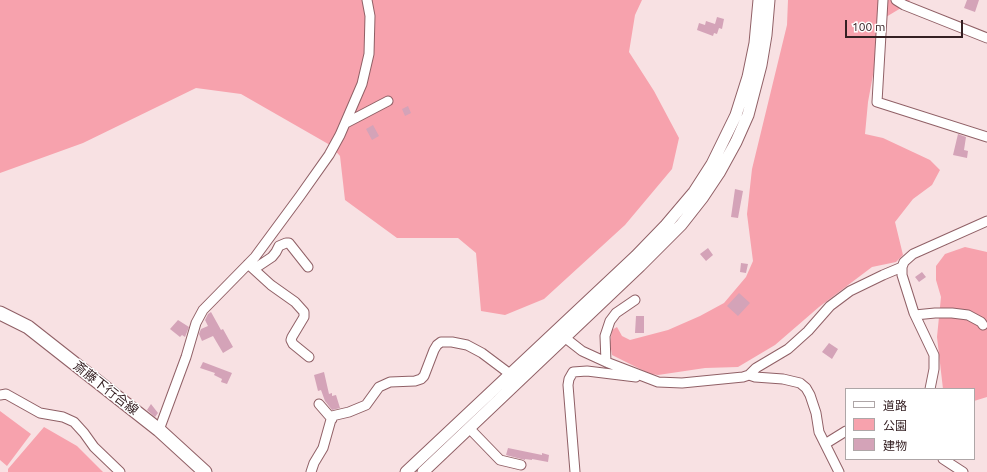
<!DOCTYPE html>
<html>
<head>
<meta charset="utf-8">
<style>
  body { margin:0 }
  #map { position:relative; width:987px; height:472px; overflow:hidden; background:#f8e1e3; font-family:Ubuntu,"Noto Sans JP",sans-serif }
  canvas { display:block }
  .legend { position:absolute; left:845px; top:388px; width:130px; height:72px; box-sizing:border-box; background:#fff; border:1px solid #aea6a7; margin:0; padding:5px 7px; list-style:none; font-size:12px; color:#352023 }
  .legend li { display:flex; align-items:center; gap:8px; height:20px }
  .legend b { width:20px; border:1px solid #aea6a7 }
  .scale { position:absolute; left:845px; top:20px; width:118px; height:18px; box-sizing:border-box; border:2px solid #352023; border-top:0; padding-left:5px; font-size:12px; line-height:14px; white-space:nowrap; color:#352023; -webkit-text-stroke:3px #fff; paint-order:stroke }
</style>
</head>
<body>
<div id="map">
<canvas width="987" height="472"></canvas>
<ul class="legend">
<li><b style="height:5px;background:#fff"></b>道路</li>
<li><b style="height:11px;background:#f7a2ad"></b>公園</li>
<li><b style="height:11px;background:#d4a3b8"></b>建物</li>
</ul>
<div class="scale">100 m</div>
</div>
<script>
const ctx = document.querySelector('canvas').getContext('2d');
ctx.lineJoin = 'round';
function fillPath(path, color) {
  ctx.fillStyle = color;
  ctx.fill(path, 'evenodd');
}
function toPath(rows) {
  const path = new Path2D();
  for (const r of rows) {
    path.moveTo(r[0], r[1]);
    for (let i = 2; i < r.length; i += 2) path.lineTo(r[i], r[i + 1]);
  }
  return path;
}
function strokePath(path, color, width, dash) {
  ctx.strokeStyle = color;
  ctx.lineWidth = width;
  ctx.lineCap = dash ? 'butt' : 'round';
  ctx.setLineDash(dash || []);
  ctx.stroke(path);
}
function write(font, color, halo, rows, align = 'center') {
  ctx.font = font + ' Ubuntu,"Noto Sans JP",sans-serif';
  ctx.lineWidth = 3;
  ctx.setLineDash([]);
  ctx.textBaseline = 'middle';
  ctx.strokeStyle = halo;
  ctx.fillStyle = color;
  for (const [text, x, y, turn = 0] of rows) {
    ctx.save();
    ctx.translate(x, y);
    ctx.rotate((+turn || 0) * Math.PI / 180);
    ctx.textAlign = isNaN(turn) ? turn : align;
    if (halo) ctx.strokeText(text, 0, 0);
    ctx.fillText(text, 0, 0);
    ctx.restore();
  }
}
fillPath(toPath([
  [0,0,642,0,635,15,629,52,654,91,679,138,672,169,625,225,544,299,505,315,481,311,476,253,458,238,397,238,345,200,340,156,330,145,241,94,196,88,83,143,0,173],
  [788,0,910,0,906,5,886,17,877,53,868,102,865,134,883,138,930,160,940,170,932,185,913,199,895,222,903,255,896,262,872,267,819,307,775,345,738,367,705,368,658,375,650,374,612,355,610,343,612,330,617,327,622,336,630,340,668,330,700,316,724,303,746,277,753,261,747,214,752,169,787,25],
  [965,247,987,252,987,397,974,401,974,389,943,389,937,337,941,297,936,280,936,266,945,254],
  [0,411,31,434,7,466,0,460],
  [44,427,77,446,103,472,8,472,8,469]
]), '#f7a2ad');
fillPath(toPath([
  [967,0,979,0,975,12,964,8],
  [717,17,724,19,722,29,719,28,717,34,714,33,713,36,697,30,699,23,705,25,706,21,715,24],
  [408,106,411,113,405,116,402,109],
  [373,125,379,136,372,140,366,129],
  [958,134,966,137,964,150,968,151,967,158,953,155],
  [735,189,743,191,738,218,731,217],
  [708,248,713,255,706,261,700,254],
  [741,263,748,264,746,273,740,272],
  [922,272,926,277,919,282,915,277],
  [739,293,750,303,738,316,727,306],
  [211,312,221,330,223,329,233,347,223,353,213,336,202,341,199,334,201,329,208,326,205,320,208,314],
  [636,316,644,316,644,333,635,333],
  [178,320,189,327,185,337,182,335,180,337,170,329],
  [829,343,838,349,832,359,822,352],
  [203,362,232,373,227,384,221,382,222,379,214,375,215,373,200,368],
  [324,372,329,394,332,393,332,396,336,395,340,408,332,410,325,401,321,390,318,391,314,375],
  [151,404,158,413,155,417,147,410],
  [508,448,542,455,542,453,549,455,548,462,532,459,532,460,525,459,525,460,506,455]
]), '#d4a3b8');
const minor = toPath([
  [883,0,877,102,987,137],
  [896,0,904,5,987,38],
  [346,123,388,101],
  [248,264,271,285,295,302,304,312,304,317,292,337,291,340,293,344,309,357],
  [254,269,272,257,276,252,279,246,286,243,289,243,308,267],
  [915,315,935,313,952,313,968,315,981,322,983,325],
  [559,333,582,351,606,362,658,382,682,383,743,377,749,375,756,368,788,349,808,331,830,306,850,291,883,275,902,267],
  [606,362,605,336,610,321,616,313,635,300],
  [749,375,755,377,783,379,800,383,806,388,810,395,816,413,819,432,839,472],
  [930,389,934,369,934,355,914,313,902,275,902,267,904,262,913,254,987,221],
  [0,395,6,394,40,413,63,417,74,422,84,433,94,447,120,472],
  [319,404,332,419],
  [469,428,500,460,521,465],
  [159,430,186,357,196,323,203,310,255,257,300,196,329,155,340,135,362,84,369,54,370,16,367,0],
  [825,444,846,431],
  [943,459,963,472],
  [311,472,314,463,323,448,332,416,349,412,366,405,379,387,390,382,415,381,421,379,424,376,434,350,437,345,441,342,452,342,467,345,482,353,510,374],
  [575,472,568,385,569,379,573,372,587,371,636,377]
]);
const tertiary = toPath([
  [406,472,636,256,666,225,694,192,712,164,736,115,748,77,755,43,759,0],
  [423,472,640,266,681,225,703,197,719,173,736,142,748,115,761,65,766,35,769,0]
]);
const secondary = toPath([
  [0,313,28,327,159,430,205,472]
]);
strokePath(minor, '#906066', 11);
strokePath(tertiary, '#906066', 13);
strokePath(secondary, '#906066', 15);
strokePath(minor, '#fff', 9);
strokePath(tertiary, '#fff', 11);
strokePath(secondary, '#fff', 13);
write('13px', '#352023', '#fff', [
  ["斎藤下行合線",106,388,38]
]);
</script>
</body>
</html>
